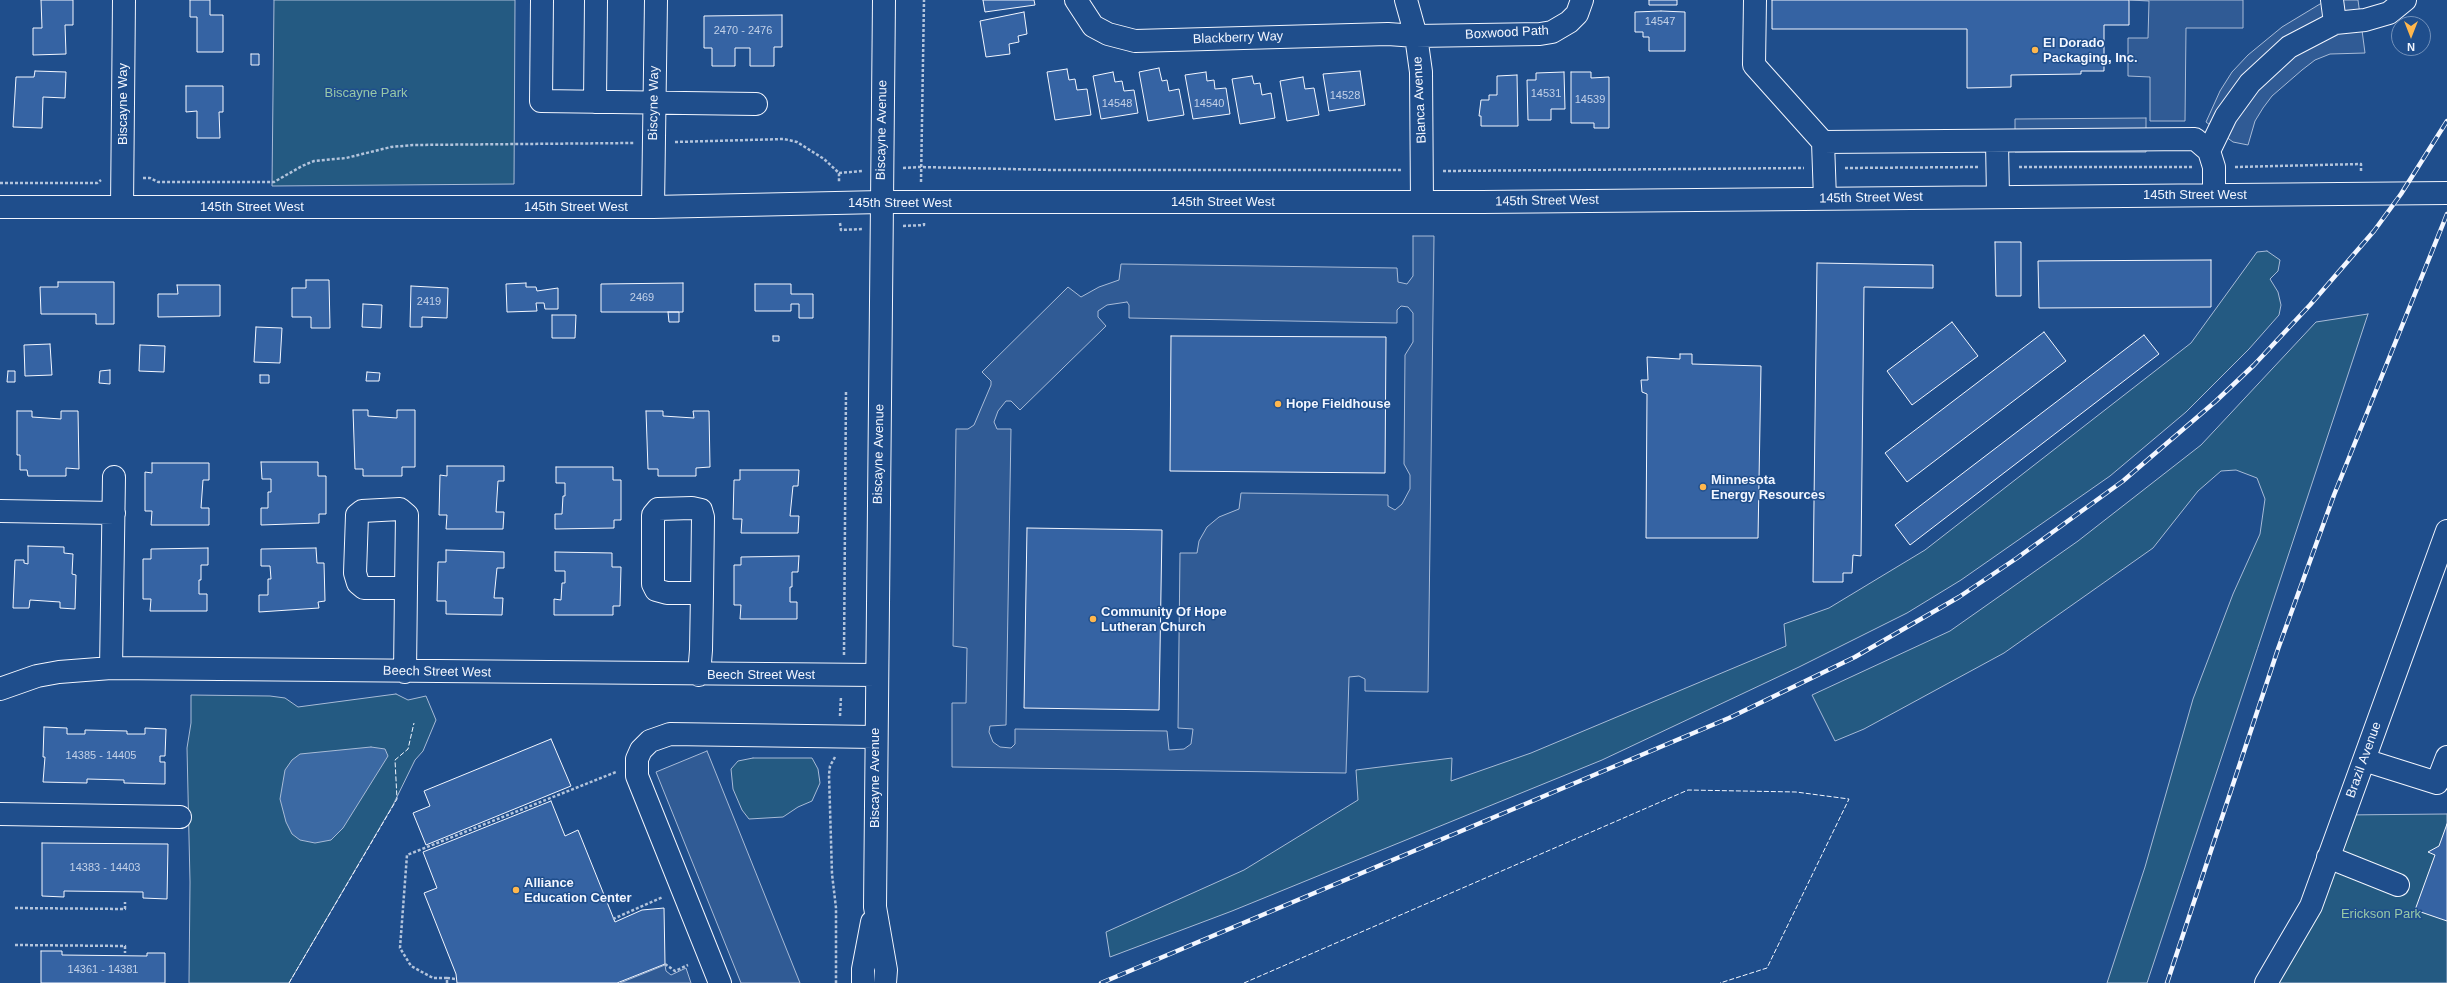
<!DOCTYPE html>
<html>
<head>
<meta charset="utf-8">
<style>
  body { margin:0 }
  #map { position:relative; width:2447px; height:983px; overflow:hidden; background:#1f4e8c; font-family:Arial,sans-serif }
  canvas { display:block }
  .north { position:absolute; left:2391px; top:16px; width:40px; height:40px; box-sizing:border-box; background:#1f4e8c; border:1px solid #7391ba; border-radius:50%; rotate:180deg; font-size:11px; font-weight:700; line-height:16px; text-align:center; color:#f2f6ff }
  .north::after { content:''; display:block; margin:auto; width:14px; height:18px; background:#ffb74d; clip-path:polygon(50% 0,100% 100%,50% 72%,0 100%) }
</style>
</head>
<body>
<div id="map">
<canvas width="2447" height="983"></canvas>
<div class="north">N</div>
</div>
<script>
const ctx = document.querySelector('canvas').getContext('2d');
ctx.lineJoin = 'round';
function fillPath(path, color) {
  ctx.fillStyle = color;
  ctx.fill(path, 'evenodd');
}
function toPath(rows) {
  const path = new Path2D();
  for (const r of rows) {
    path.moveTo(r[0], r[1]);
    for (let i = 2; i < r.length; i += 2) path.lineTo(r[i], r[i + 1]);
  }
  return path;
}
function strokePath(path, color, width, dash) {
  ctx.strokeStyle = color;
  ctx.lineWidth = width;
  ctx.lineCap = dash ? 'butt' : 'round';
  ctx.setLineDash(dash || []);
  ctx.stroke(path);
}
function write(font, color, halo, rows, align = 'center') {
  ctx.font = font + ' Arial,sans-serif';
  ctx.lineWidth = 3;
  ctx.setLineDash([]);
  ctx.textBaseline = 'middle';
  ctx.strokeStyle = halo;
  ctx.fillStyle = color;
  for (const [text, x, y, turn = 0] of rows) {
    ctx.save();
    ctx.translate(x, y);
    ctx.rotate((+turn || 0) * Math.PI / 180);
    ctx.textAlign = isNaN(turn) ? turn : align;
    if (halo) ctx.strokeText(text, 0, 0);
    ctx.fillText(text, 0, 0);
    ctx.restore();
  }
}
const green = toPath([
  [274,0,515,0,514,184,272,186,274,0],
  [2267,251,2280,260,2278,271,2270,279,2278,292,2281,305,2279,315,2249,349,2186,412,2110,476,1961,580,1907,613,1799,667,1602,760,1232,911,1110,957,1106,932,1244,870,1358,800,1356,770,1452,758,1451,781,1531,753,1786,646,1784,624,1829,608,1925,550,2191,343,2257,252,2267,251],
  [2368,314,2147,983,2107,983,2145,867,2193,699,2233,594,2260,534,2265,499,2257,478,2236,470,2221,471,2198,491,2153,548,2004,653,1864,729,1835,741,1812,695,1950,631,2078,541,2201,445,2316,322,2368,314],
  [396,694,408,700,426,696,436,720,423,751,415,760,393,805,289,983,189,983,190,882,187,748,191,723,191,695,270,696,285,698,298,707,396,694],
  [753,758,812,758,818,769,820,783,812,801,798,807,783,817,749,819,742,810,733,789,731,769,738,761,753,758],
  [2447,814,2447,983,2266,983,2343,815,2447,814]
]);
fillPath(green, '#245a82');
strokePath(green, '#a8bbd7', 1);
const parking = toPath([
  [2130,0,2243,0,2243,28,2186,28,2185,121,2150,121,2150,77,2128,76,2128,38,2148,38,2149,1,2130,0],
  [2342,0,2358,0,2365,53,2330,54,2315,60,2302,70,2272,96,2263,108,2255,121,2248,145,2233,142,2206,122,2220,91,2232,72,2248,55,2282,27,2320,4,2342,0],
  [2146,118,2146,152,2015,152,2015,119,2146,118],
  [1413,236,1434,236,1428,692,1365,691,1365,679,1359,676,1349,677,1346,773,952,767,952,703,966,703,967,648,953,646,956,429,968,429,974,425,991,385,991,381,982,372,1068,287,1081,297,1099,287,1119,280,1121,264,1397,268,1398,282,1407,284,1413,276,1413,236],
  [1127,302,1129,305,1129,318,1397,323,1397,310,1401,306,1408,307,1413,313,1413,342,1405,355,1404,464,1410,475,1410,489,1402,504,1395,510,1388,506,1388,495,1241,493,1239,509,1219,517,1207,527,1199,541,1197,553,1180,553,1178,728,1193,729,1191,744,1184,749,1169,750,1167,731,1015,729,1015,744,1011,748,1000,747,993,742,989,732,990,726,1006,725,1011,429,997,429,994,422,998,411,1006,401,1011,401,1020,410,1106,326,1098,317,1098,311,1107,305,1127,302],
  [707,751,800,983,741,983,656,772,707,751],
  [665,965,666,971,671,975,686,968,691,983,620,983,665,965]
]);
fillPath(parking, '#305b95');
strokePath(parking, '#a8bbd7', 1);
const water = toPath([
  [371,747,385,749,388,756,343,828,331,840,315,843,300,840,292,834,286,822,280,799,285,770,292,760,300,754,371,747]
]);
fillPath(water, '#3b69a3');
strokePath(water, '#a8bbd7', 1);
const building = toPath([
  [41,0,73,0,73,25,65,25,66,54,33,55,33,28,42,28,41,0],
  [190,0,210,0,210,15,223,15,223,52,197,52,197,17,190,17,190,0],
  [983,0,1034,0,1035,5,985,12,983,0],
  [1649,0,1677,0,1677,5,1649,5,1649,0],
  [1772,0,2129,0,2129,25,2104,25,2104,71,2081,71,2081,74,2011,75,2011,87,1967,88,1967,29,1772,29,1772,0],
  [1661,11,1685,12,1685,51,1649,51,1649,37,1643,37,1643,32,1635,32,1635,12,1661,11],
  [1024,12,1027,34,1018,36,1019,42,1009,44,1010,54,986,57,980,21,1024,12],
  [782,15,782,47,774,47,774,66,750,66,750,48,735,48,735,66,712,66,712,48,704,48,704,16,782,15],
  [251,54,259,54,259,65,251,65,251,54],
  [1159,68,1162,81,1167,80,1169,91,1179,89,1184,115,1148,121,1139,72,1159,68],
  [1067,69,1069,80,1075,79,1077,90,1087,89,1091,115,1055,120,1047,72,1067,69],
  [35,71,66,72,65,98,43,97,42,128,13,127,16,77,34,77,35,71],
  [1360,71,1365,105,1329,111,1323,74,1360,71],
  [1113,72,1115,82,1122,81,1124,91,1134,90,1138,113,1101,119,1093,76,1113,72],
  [1206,72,1207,81,1214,80,1215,89,1226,88,1230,114,1193,119,1185,75,1206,72],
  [1564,72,1565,109,1551,109,1551,120,1528,120,1527,80,1536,80,1536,73,1564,72],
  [1571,72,1591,72,1591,78,1609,77,1609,128,1594,128,1594,123,1571,123,1571,72],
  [1517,75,1518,126,1481,126,1481,116,1479,116,1481,100,1489,100,1489,95,1497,95,1497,76,1517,75],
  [1252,76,1254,84,1260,83,1262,95,1271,93,1275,118,1240,124,1232,79,1252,76],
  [1303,77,1305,89,1314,88,1319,115,1287,121,1280,81,1303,77],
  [186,86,223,86,223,112,219,112,220,138,197,138,197,111,186,112,186,86],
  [1995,242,2021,242,2021,296,1996,296,1995,242],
  [2211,260,2211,307,2039,308,2038,261,2211,260],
  [1817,263,1933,265,1933,288,1864,287,1861,556,1853,555,1852,573,1843,573,1843,582,1813,582,1817,263],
  [306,280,329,280,330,328,311,328,311,317,292,317,292,288,306,288,306,280],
  [58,282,114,282,114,324,96,324,96,314,41,314,40,287,58,287,58,282],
  [526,283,526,287,536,287,537,291,558,288,558,309,545,309,544,303,536,303,537,311,507,312,506,284,526,283],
  [683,283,683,312,601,312,601,284,683,283],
  [755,284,791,284,791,294,813,294,813,318,799,318,799,304,791,304,791,311,755,311,755,284],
  [177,285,220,285,220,316,158,317,158,294,178,294,177,285],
  [411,286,448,288,447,318,422,317,422,327,410,327,411,286],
  [363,304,382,305,381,328,362,327,363,304],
  [668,312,679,312,679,322,669,322,668,312],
  [552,315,576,315,575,338,552,338,552,315],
  [1952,322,1978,356,1912,405,1887,371,1952,322],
  [256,327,282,328,280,363,254,362,256,327],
  [2044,332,2066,361,1907,482,1885,453,2044,332],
  [2144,335,2159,354,1910,545,1895,525,2144,335],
  [773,336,779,336,779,341,773,341,773,336],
  [1171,336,1386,337,1385,473,1170,471,1171,336],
  [50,344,52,375,25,376,24,345,50,344],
  [140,345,165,346,164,372,139,371,140,345],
  [1680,354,1692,354,1692,364,1761,366,1758,538,1646,538,1647,394,1642,392,1641,380,1648,380,1647,357,1680,359,1680,354],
  [110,370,110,384,99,383,100,371,110,370],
  [8,371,15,371,15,382,7,382,8,371],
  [367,372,380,373,379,381,366,381,367,372],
  [260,375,269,375,269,383,260,383,260,375],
  [353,410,368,410,368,416,397,418,397,410,415,410,415,467,402,467,402,476,363,476,363,469,355,469,353,410],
  [17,411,32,411,32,417,61,419,61,411,78,411,79,469,66,468,66,476,28,476,27,470,20,470,20,455,17,455,17,411],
  [646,411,663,411,663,416,694,418,693,411,709,411,710,467,696,468,696,476,658,476,658,469,648,469,646,411],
  [261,462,318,462,318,476,326,476,326,514,319,514,319,523,261,525,261,508,268,508,268,492,271,492,271,479,262,479,261,462],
  [152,463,209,463,209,480,203,480,201,508,209,508,209,525,151,525,152,511,145,511,145,472,152,473,152,463],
  [447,466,504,466,504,481,498,481,496,512,504,512,503,529,446,529,447,515,439,515,440,475,447,476,447,466],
  [556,467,613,467,613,480,621,480,621,520,614,520,614,528,555,529,555,514,562,514,563,496,565,496,565,483,556,483,556,467],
  [740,470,799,470,798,486,793,486,790,516,799,516,798,533,741,533,742,519,733,519,734,480,740,480,740,470],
  [1027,528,1162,530,1159,710,1024,708,1027,528],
  [28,546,64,547,64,553,73,554,72,574,76,575,75,609,60,608,60,602,30,600,29,608,13,608,15,560,24,560,24,563,28,564,28,546],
  [208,548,208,565,201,565,201,580,199,580,199,594,207,594,207,611,150,611,151,599,143,599,143,559,151,559,151,549,208,548],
  [316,548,317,563,324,563,325,601,318,602,319,608,259,612,259,595,268,595,268,579,271,579,270,566,261,566,261,549,316,548],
  [446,550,504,552,504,568,497,568,494,598,503,598,502,615,446,614,446,601,437,601,438,562,446,562,446,550],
  [555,552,612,553,612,567,621,567,620,606,613,606,613,615,554,615,554,599,561,600,562,583,565,583,565,571,555,571,555,552],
  [799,556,798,572,792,572,792,587,790,587,790,602,797,602,797,619,740,619,741,605,734,605,734,565,741,565,741,557,799,556],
  [44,727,67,728,67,734,85,734,85,730,127,731,127,734,145,734,145,728,166,729,165,756,160,756,160,762,165,762,165,784,124,783,124,780,87,779,87,783,43,782,45,757,43,757,44,727],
  [551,739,571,786,426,845,413,813,430,806,424,791,551,739],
  [551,801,565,836,578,830,615,922,642,910,664,908,665,964,617,983,457,983,456,974,424,893,437,888,423,852,551,801],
  [2447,824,2447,921,2415,910,2435,855,2428,852,2439,846,2447,824],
  [42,843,168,844,167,899,143,898,143,892,64,891,64,897,42,896,42,843],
  [41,951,62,951,62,955,147,956,147,953,165,953,165,983,41,983,41,951]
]);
fillPath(building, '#3563a3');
strokePath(building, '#f2f6ff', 1);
const minor = toPath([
  [542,0,541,101,756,104],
  [884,0,875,907,886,970,885,983],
  [1076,0,1093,26,1108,34,1135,41,1388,34,1416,36,1540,34,1552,32,1569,22,1577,14,1582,0],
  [1406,0,1416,36,1421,72,1422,202],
  [1755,0,1754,65,1823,142],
  [2332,0,2335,23],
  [595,102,596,0],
  [1997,142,1998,197],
  [2209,151,2226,116,2250,83,2289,47,2335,23,2365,20,2389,13,2405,0],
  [1825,199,1823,142,2195,139,2209,151,2214,167,2214,195],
  [0,207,653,207,881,202,1482,202,2447,193],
  [122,207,124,0],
  [653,207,656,0],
  [0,511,114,513],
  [111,668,114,477],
  [405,672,406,588,407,515,400,509,362,511,357,515,355,573,358,583,364,588,406,588],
  [699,675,701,650,702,593,703,517,701,510,692,508,658,509,653,515,653,584,656,590,667,593,702,593],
  [0,689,37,676,59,672,111,668,876,675],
  [2364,760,2437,783,2447,757],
  [0,814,180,817],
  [2328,857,2398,885],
  [720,983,637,776,637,759,641,750,650,741,670,734,875,737],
  [863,983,863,969,872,922],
  [2266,983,2311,906,2447,531]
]);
strokePath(minor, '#f2f6ff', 24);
strokePath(toPath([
  [675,142,784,139,797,142,824,159,839,173,839,182],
  [2019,167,2192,167],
  [2235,167,2361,164,2361,173],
  [903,168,920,167,1053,170,1402,170],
  [1845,168,1978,167],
  [1443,171,1804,168],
  [839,173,862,171],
  [143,178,150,178,158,182,274,182,302,166,314,161,346,158,391,147,413,145,634,143],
  [921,182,924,0],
  [0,183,97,183,101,180],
  [840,223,841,230,862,229],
  [903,226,924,225,924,223],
  [844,655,846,391],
  [840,716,841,696],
  [835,757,830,766,829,775,832,874,836,908,836,983],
  [15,908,125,909,125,902],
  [613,919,663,897],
  [15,945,125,946,125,953],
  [665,964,675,971,688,965],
  [447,978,456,979],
  [447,983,447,978,433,978,411,966,400,948,407,855,616,772]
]), '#b3c4dc', 2.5, [3, 2]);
strokePath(minor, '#1f4e8c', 22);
const rail = toPath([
  [1101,983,1729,718,1855,657,1959,597,2017,558,2123,481,2216,401,2254,365,2310,305,2374,231,2401,194,2447,121],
  [2167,983,2278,649,2334,495,2447,214]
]);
strokePath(rail, '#f2f6ff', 4.5);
strokePath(rail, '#1f4e8c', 3, [9]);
strokePath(toPath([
  [289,983,397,799,395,760,408,749,414,723],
  [1244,983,1688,790,1796,792,1849,799,1767,968,1720,983]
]), '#f2f6ff', 1, [5, 2]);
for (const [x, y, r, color] of [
  [2035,50,4,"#ffb74d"],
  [1278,404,4,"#ffb74d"],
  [1703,487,4,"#ffb74d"],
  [1093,619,4,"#ffb74d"],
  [516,890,4,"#ffb74d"]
]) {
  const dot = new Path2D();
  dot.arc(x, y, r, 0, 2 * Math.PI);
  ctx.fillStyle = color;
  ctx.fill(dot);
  strokePath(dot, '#1f4e8c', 1.5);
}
write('11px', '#c3d1e8', null, [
  ["14547",1660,22],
  ["2470 - 2476",743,31],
  ["14531",1546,94],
  ["14528",1345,96],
  ["14539",1590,100],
  ["14548",1117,104],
  ["14540",1209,104],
  ["2469",642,298],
  ["2419",429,302],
  ["14385 - 14405",101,756],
  ["14383 - 14403",105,868],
  ["14361 - 14381",103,970]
]);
write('13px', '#f2f6ff', '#1f4e8c', [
  ["Boxwood Path",1507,33,-3],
  ["Blackberry Way",1238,38,-2],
  ["Blanca Avenue",1420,100,-93],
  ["Biscyne Way",654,103,-89],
  ["Biscayne Way",123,104,-90],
  ["Biscayne Avenue",882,130,-89],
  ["145th Street West",2195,195],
  ["145th Street West",1871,198,-1],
  ["145th Street West",1547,201,-1],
  ["145th Street West",1223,202],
  ["145th Street West",900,203],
  ["145th Street West",252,207],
  ["145th Street West",576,207],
  ["Biscayne Avenue",879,454,-89],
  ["Beech Street West",437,672,1],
  ["Beech Street West",761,675],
  ["Brazil Avenue",2364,760,-70],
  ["Biscayne Avenue",875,778,-90]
]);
write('bold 13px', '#f2f6ff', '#1f4e8c', [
  ["El Dorado",2043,43],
  ["Packaging, Inc.",2043,58],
  ["Hope Fieldhouse",1286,404],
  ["Minnesota",1711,480],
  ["Energy Resources",1711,495],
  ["Community Of Hope",1101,612],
  ["Lutheran Church",1101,627],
  ["Alliance",524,883],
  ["Education Center",524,898]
], 'left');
write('13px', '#97c8a6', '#1f4e8c', [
  ["Biscayne Park",366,93],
  ["Erickson Park",2381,914]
]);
</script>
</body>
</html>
